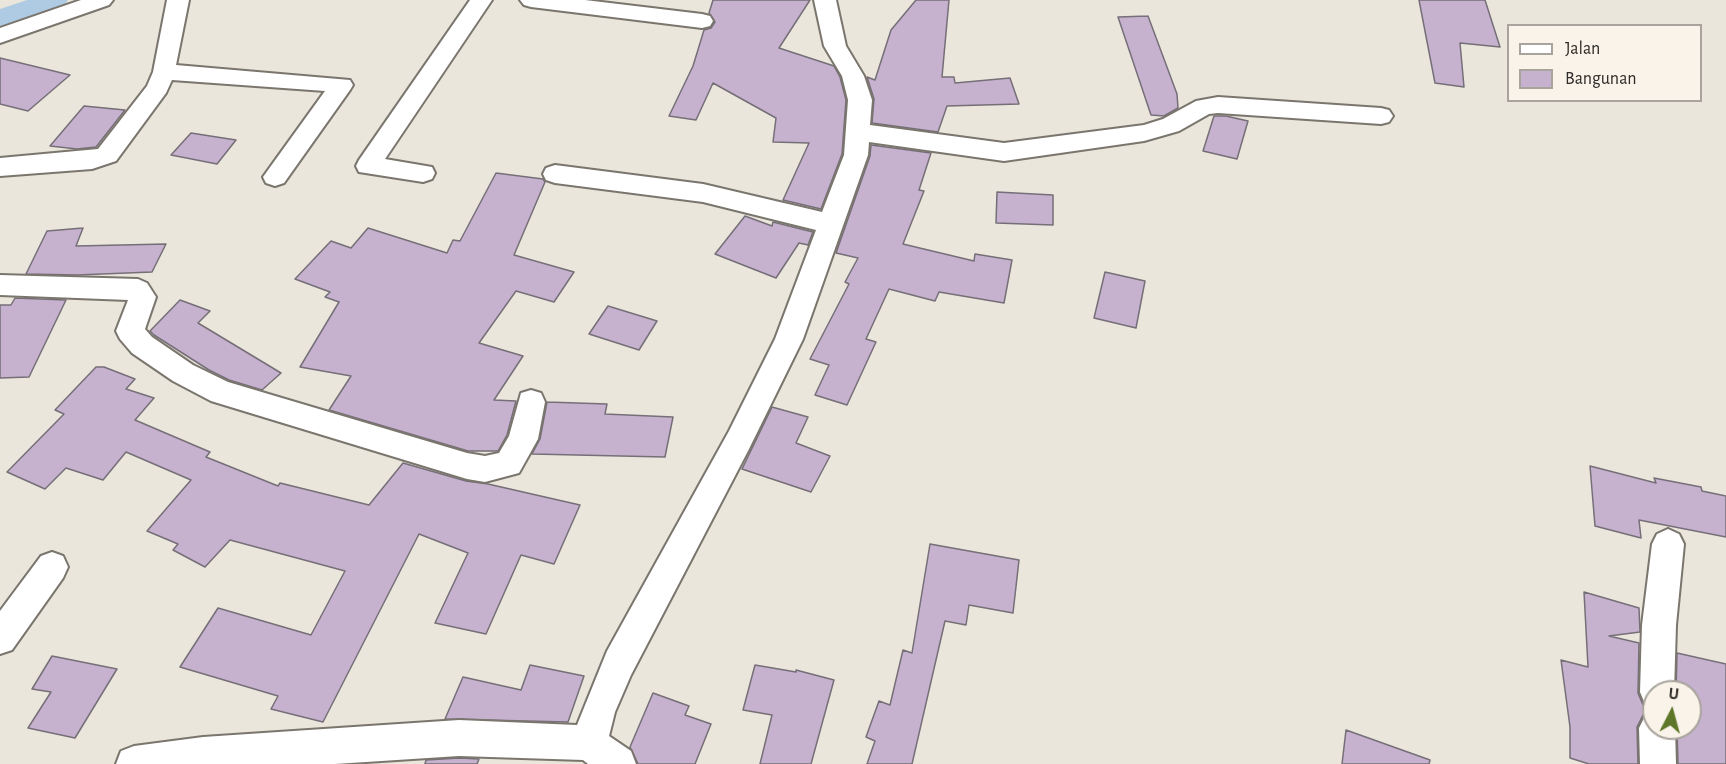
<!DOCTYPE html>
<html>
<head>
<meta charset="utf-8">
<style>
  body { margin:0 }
  #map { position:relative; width:1726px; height:764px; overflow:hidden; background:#ebe6dc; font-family:"Alegreya Sans",sans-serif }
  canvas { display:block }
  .legend { position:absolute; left:1507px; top:24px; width:195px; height:78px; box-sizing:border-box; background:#f9f3e9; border:2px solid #a8a39c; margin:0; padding:8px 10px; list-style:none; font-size:18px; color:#2e2c29 }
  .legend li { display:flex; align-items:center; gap:12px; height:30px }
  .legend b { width:30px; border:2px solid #a8a39c }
  .north { position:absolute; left:1642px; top:680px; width:60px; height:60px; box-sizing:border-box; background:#f9f3e9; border:2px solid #a8a39c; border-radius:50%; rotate:6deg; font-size:16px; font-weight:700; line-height:24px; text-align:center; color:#2e2c29 }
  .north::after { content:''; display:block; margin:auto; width:21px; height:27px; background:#5e7628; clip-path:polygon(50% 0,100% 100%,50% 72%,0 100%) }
</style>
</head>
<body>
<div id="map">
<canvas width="1726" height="764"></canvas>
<ul class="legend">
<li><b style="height:8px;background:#fff"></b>Jalan</li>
<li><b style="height:16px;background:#c6b1cf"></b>Bangunan</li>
</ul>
<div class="north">U</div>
</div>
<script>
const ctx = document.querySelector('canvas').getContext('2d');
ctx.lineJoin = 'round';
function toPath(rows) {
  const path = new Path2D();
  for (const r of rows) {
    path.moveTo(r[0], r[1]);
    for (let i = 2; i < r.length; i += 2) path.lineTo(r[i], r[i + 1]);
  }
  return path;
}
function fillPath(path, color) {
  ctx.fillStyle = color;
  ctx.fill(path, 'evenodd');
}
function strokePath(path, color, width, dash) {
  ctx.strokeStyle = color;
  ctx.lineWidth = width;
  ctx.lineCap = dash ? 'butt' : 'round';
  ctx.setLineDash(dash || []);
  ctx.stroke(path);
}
fillPath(toPath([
  [27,0,68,0,64,6,0,27,0,9,27,0]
]), '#afcbe4');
const building = toPath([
  [713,0,810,0,779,48,834,66,840,77,846,100,842,154,821,209,783,200,809,143,773,142,776,118,713,83,696,120,669,116,693,66,704,30,711,28,715,22,709,13,713,0],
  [916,0,949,0,942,77,954,77,955,83,1010,78,1019,104,947,106,938,132,872,123,874,99,867,77,875,80,891,30,916,0],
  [1419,0,1485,0,1500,47,1460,43,1464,87,1435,83,1419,0],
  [1148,16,1177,94,1178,108,1164,116,1151,115,1118,17,1148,16],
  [0,58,70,75,28,111,0,104,0,58],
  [84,106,125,110,96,147,77,149,50,146,84,106],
  [1214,116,1226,116,1248,121,1237,159,1203,151,1214,116],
  [191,133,236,140,217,164,171,155,191,133],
  [871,145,931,153,919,190,924,191,903,244,974,261,975,254,1012,260,1004,303,939,292,935,301,889,289,866,339,876,342,847,405,815,395,829,365,810,359,849,284,845,282,858,258,836,253,870,156,871,145],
  [496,173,543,179,545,182,514,255,574,272,554,302,516,291,479,343,523,356,494,400,516,401,507,435,498,451,468,451,329,410,351,376,300,367,339,302,325,297,330,292,295,279,331,241,351,248,368,228,447,253,453,240,460,241,496,173],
  [997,192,1053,195,1053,225,996,223,997,192],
  [745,216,772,226,773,222,813,232,808,245,799,243,776,278,715,254,745,216],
  [83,228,76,246,166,244,152,272,77,275,26,274,47,231,83,228],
  [1105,272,1145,281,1136,328,1094,318,1105,272],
  [15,298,66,300,29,377,0,378,0,305,11,305,15,298],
  [180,300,210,311,198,323,281,373,262,390,229,380,209,370,154,335,150,331,180,300],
  [608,306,657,321,639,350,589,334,608,306],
  [96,367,104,367,135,379,126,389,154,398,135,420,210,452,206,457,278,486,280,483,369,505,403,463,466,481,488,484,580,505,554,564,521,555,486,634,435,623,468,553,419,534,323,722,271,709,278,696,180,667,218,608,311,635,345,571,230,540,205,567,173,550,178,544,147,531,191,480,126,452,103,480,66,468,45,489,7,472,64,414,55,410,96,367],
  [547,402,607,404,605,414,673,417,665,457,532,454,540,439,547,402],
  [772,407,808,417,796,443,830,456,811,492,742,469,772,407],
  [1590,466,1656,483,1654,478,1701,487,1702,491,1726,496,1726,537,1639,520,1641,538,1595,526,1590,466],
  [930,544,1019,560,1013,613,969,605,966,625,945,621,912,764,867,764,875,741,866,737,879,701,890,705,903,650,912,653,930,544],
  [1584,592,1639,608,1640,632,1609,636,1639,643,1638,693,1643,705,1653,710,1643,715,1637,727,1638,764,1589,764,1570,758,1570,727,1561,660,1588,667,1584,592],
  [1677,653,1726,664,1726,764,1678,764,1677,728,1690,728,1690,692,1676,692,1677,653],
  [52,656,117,669,75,738,28,728,51,692,32,689,52,656],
  [530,665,584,676,568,722,445,719,463,677,521,690,530,665],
  [755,665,796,672,796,670,834,680,811,764,760,764,772,715,743,710,755,665],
  [653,693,689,706,685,715,711,724,695,764,638,764,630,747,653,693],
  [1346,730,1430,760,1429,764,1342,764,1346,730],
  [459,758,479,759,477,764,425,764,426,760,459,758]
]);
fillPath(building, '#c6b1cf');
strokePath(building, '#756f77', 1.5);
const street = toPath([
  [81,0,113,0,109,5,0,43,0,28,81,0],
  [167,0,189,0,176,65,350,80,353,85,350,90,284,183,275,186,266,183,263,177,325,91,172,80,166,93,116,161,92,169,0,176,0,158,98,149,147,86,153,72,167,0],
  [470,0,492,0,385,159,432,167,435,173,432,179,423,182,359,172,356,166,359,160,470,0],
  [520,0,585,0,702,14,710,16,713,21,710,26,702,28,531,7,524,5,520,0],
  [814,0,836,0,846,46,864,76,872,100,870,125,1004,143,1144,125,1163,119,1196,101,1218,97,1381,108,1389,110,1393,116,1389,122,1381,124,1218,113,1209,114,1179,131,1144,141,1004,161,869,142,868,155,803,339,749,449,631,675,615,712,609,736,631,751,636,764,588,764,583,760,459,756,335,764,116,764,121,751,134,746,203,737,459,720,577,725,607,651,729,431,775,339,816,230,703,202,555,183,546,180,543,174,546,168,555,165,703,184,822,212,844,155,848,100,842,76,824,46,814,0],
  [0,275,138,279,147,283,156,297,145,329,152,337,193,365,228,382,467,453,485,456,499,453,509,436,521,393,531,390,541,393,545,402,538,439,519,473,485,482,467,479,211,401,173,381,132,353,120,339,116,331,128,300,0,295,0,275],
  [1668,529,1679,534,1684,544,1676,625,1674,692,1654,692,1654,708,1645,704,1640,692,1642,625,1652,544,1657,534,1668,529],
  [52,552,63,556,68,567,63,578,12,650,0,654,0,611,41,556,52,552],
  [1654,712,1654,728,1675,728,1676,764,1640,764,1639,728,1645,716,1654,712]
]);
strokePath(street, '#7a756d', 4);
fillPath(street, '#fff');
</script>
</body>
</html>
